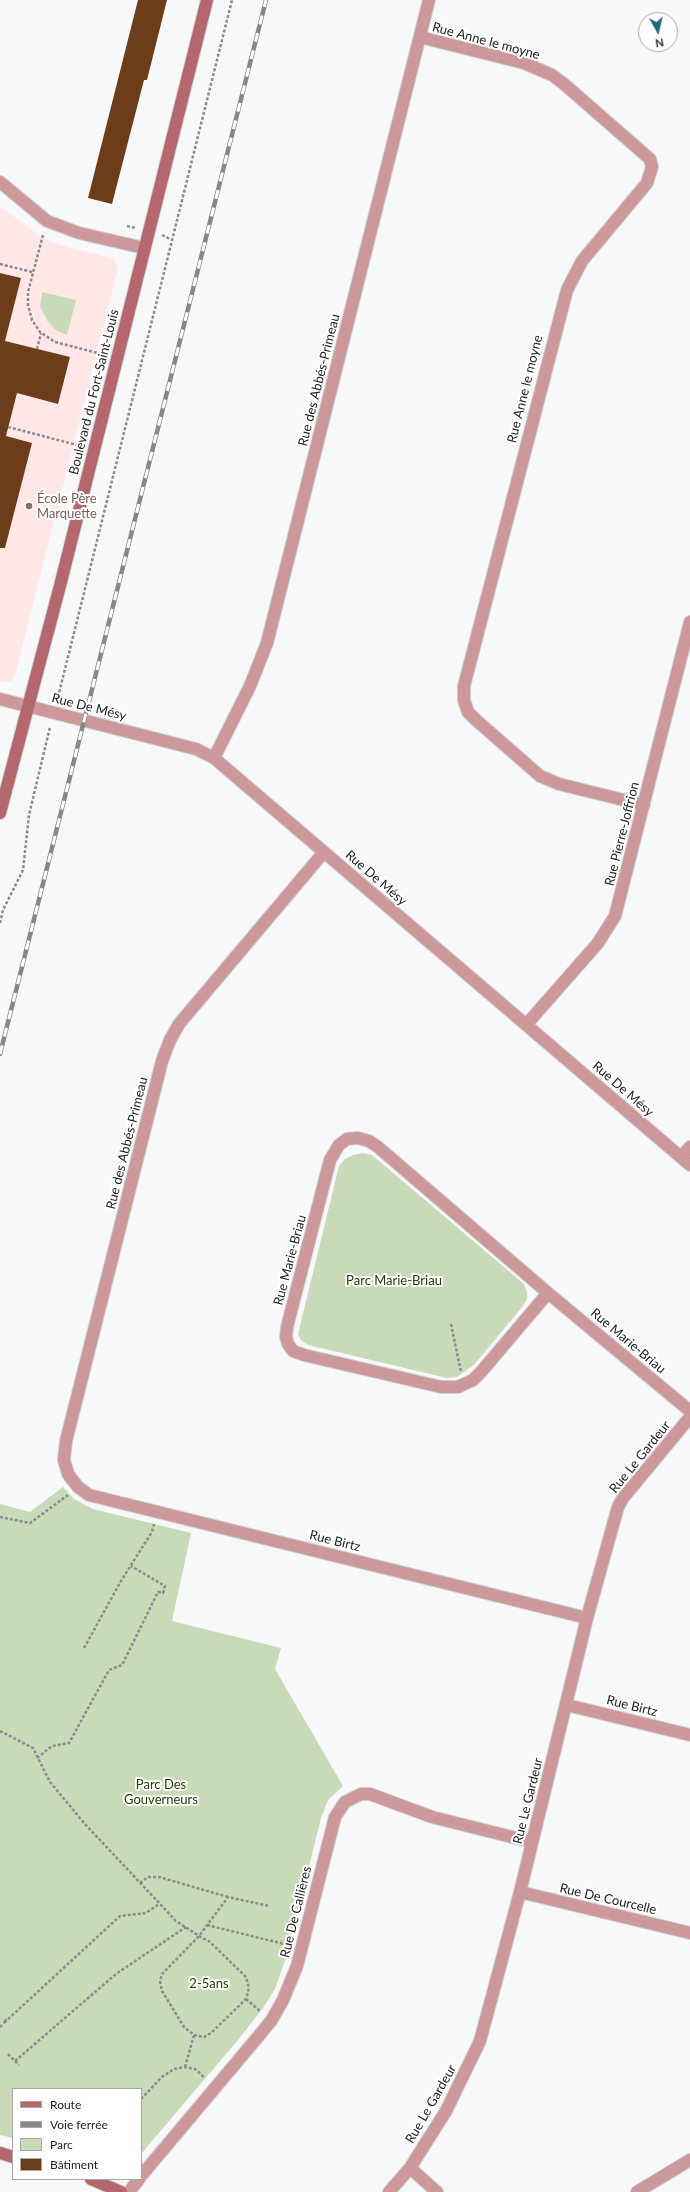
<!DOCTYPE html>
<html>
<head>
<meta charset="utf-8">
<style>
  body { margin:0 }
  #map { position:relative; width:690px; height:2192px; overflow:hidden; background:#f7f8fa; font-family:Lato,sans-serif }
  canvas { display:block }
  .legend { position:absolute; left:12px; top:2088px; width:130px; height:92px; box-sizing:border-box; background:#fff; border:1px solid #a6a7a7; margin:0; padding:5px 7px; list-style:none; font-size:12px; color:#212222 }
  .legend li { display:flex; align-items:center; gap:8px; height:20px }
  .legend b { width:20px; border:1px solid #a6a7a7 }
  .north { position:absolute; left:638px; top:12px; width:40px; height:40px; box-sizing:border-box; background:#fff; border:1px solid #a6a7a7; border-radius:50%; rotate:172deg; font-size:11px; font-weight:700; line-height:16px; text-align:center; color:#212222 }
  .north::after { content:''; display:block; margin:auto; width:14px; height:18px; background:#226777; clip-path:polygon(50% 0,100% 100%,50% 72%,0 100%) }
</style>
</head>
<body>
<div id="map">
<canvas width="690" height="2192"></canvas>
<ul class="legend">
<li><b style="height:5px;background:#b4686d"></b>Route</li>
<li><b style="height:5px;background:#868788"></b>Voie ferrée</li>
<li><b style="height:11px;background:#c9dab8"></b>Parc</li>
<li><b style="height:11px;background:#6d3c1b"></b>Bâtiment</li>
</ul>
<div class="north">N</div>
</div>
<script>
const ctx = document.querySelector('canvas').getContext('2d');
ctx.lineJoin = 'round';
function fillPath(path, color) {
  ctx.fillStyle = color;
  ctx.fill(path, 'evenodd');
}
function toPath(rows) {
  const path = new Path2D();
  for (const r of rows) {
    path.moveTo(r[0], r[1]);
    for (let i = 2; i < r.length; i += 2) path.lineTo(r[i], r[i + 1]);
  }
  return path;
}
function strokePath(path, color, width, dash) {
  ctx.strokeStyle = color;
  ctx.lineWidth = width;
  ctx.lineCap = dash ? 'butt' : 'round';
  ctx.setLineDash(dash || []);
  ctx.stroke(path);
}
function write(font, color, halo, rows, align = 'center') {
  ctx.font = font + ' Lato,sans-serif';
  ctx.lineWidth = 4;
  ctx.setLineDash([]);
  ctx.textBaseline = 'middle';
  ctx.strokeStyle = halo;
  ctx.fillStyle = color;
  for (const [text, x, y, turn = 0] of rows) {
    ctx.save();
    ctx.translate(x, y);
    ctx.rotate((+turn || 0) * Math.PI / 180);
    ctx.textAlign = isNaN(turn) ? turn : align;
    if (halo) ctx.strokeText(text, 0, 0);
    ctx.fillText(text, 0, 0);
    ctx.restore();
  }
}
fillPath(toPath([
  [0,206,40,236,54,243,111,258,115,261,118,268,15,676,11,681,3,682,0,681]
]), '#fee8e7');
fillPath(toPath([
  [42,292,76,300,67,335,57,331,48,322,40,307],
  [363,1153,372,1155,524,1284,527,1292,527,1299,523,1306,474,1365,457,1377,447,1378,308,1345,301,1340,298,1334,339,1166,345,1159,353,1155],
  [63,1487,74,1499,93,1509,191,1533,172,1621,281,1648,275,1669,343,1786,328,1800,321,1818,286,1958,275,1989,263,2008,238,2040,141,2154,141,2089,13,2089,13,2138,0,2135,0,1504,30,1512]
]), '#c9dab8');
fillPath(toPath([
  [138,0,167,0,147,80,144,80,112,204,88,198],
  [0,273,21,278,5,341,70,357,58,404,17,393,6,436,32,443,5,548,0,548]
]), '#6d3c1b');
const street = toPath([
  [420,37,524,63,552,75,564,84,650,159,652,167,647,183,582,261,567,290,464,686,464,700,468,712,476,720,540,776,559,784,644,805],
  [0,182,47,221,79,233,144,248],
  [0,699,196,749,214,758,690,1165],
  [214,758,250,686,267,643,429,0],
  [324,852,179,1024,170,1040,162,1061,66,1441,64,1460,68,1474,78,1487,89,1495,587,1618],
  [526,1025,598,943,615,916,690,622],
  [681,1157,690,1147],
  [548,1293,481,1372,473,1380,458,1387,441,1387,304,1355,293,1351,288,1344,286,1337,287,1327,330,1160,339,1145,347,1139,358,1138,369,1141,378,1147,548,1293,690,1411],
  [567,1705,690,1735],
  [520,1892,690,1933],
  [410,2168,437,2192],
  [141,2176,257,2038,271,2021,283,2000,297,1966,335,1817,345,1802,361,1794,370,1794,432,1817,532,1842],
  [129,2192,139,2179],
  [389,2192,410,2168,446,2111,480,2041,520,1892,587,1618,618,1507,623,1498,690,1417],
  [637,2192,690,2160]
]);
const secondary = toPath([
  [0,813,61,582,207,0],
  [0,2153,13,2157],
  [91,2179,121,2192]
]);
strokePath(street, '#d0d1d3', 14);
strokePath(secondary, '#d0d1d3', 14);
strokePath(toPath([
  [127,226,136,228],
  [43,235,28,292,28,305,32,320,40,332,55,342,98,353],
  [162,235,172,240],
  [0,264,32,272],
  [37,349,41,333],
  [8,427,81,446],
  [58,697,232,0],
  [0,923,3,910,23,870,29,815,50,727],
  [451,1324,461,1372],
  [0,1517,30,1523,68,1495],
  [84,1648,121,1581,152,1532,154,1524],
  [0,1731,33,1748,50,1782,84,1823,176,1921,199,1936,210,1942,246,1977,249,1988,246,1999,211,2033,204,2037,194,2035,184,2027,162,1991,160,1981,162,1974,199,1936,228,1897,269,1906],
  [37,1758,52,1746,69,1743,109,1670,122,1665,158,1592,163,1593,165,1586,131,1566],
  [140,1883,148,1877,159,1877,228,1897],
  [207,1925,288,1945],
  [246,1999,260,2011],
  [5,2019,6,2021,120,1916,146,1913,159,1904],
  [0,2027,6,2021],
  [8,2054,19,2065],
  [15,2061,116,1974,186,1927],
  [185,2067,194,2035],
  [141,2099,162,2077,174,2069,185,2067,195,2069,205,2078]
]), '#8b8c8d', 2.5, [3, 2]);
strokePath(street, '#cd989a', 12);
strokePath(secondary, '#b4686d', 12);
const rail = toPath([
  [0,1054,266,0]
]);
strokePath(rail, '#868788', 4.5);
strokePath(rail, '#fff', 3, [9]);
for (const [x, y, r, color] of [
  [29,506,4,"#8d6e63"]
]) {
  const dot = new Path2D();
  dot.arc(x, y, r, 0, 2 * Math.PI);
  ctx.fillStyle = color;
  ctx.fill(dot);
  strokePath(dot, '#fff', 1.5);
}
write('13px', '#212222', '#fff', [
  ["Rue Anne le moyne",486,41,15],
  ["Rue des Abbés-Primeau",319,380,-76],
  ["Rue Anne le moyne",525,389,-76],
  ["Boulevard du Fort-Saint-Louis",94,392,-76],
  ["Rue De Mésy",89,707,14],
  ["Rue Pierre-Joffrion",622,834,-76],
  ["Rue De Mésy",376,878,41],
  ["Rue De Mésy",623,1089,41],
  ["Rue des Abbés-Primeau",127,1143,-76],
  ["Rue Marie-Briau",290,1260,-75],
  ["Rue Marie-Briau",628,1341,40],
  ["Rue Le Gardeur",640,1457,-51],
  ["Rue Birtz",335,1541,14],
  ["Rue Birtz",632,1706,14],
  ["Rue Le Gardeur",528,1801,-76],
  ["Rue De Courcelle",608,1899,13],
  ["Rue De Callières",296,1912,-76],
  ["Rue Le Gardeur",431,2104,-60]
]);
write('13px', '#785e54', '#fff', [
  ["École Père",37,499],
  ["Marquette",37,514]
], 'left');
write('13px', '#273e00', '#fff', [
  ["Parc Marie-Briau",394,1281],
  ["Parc Des",161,1785],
  ["Gouverneurs",161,1800],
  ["2-5ans",209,1984]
]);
</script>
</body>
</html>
